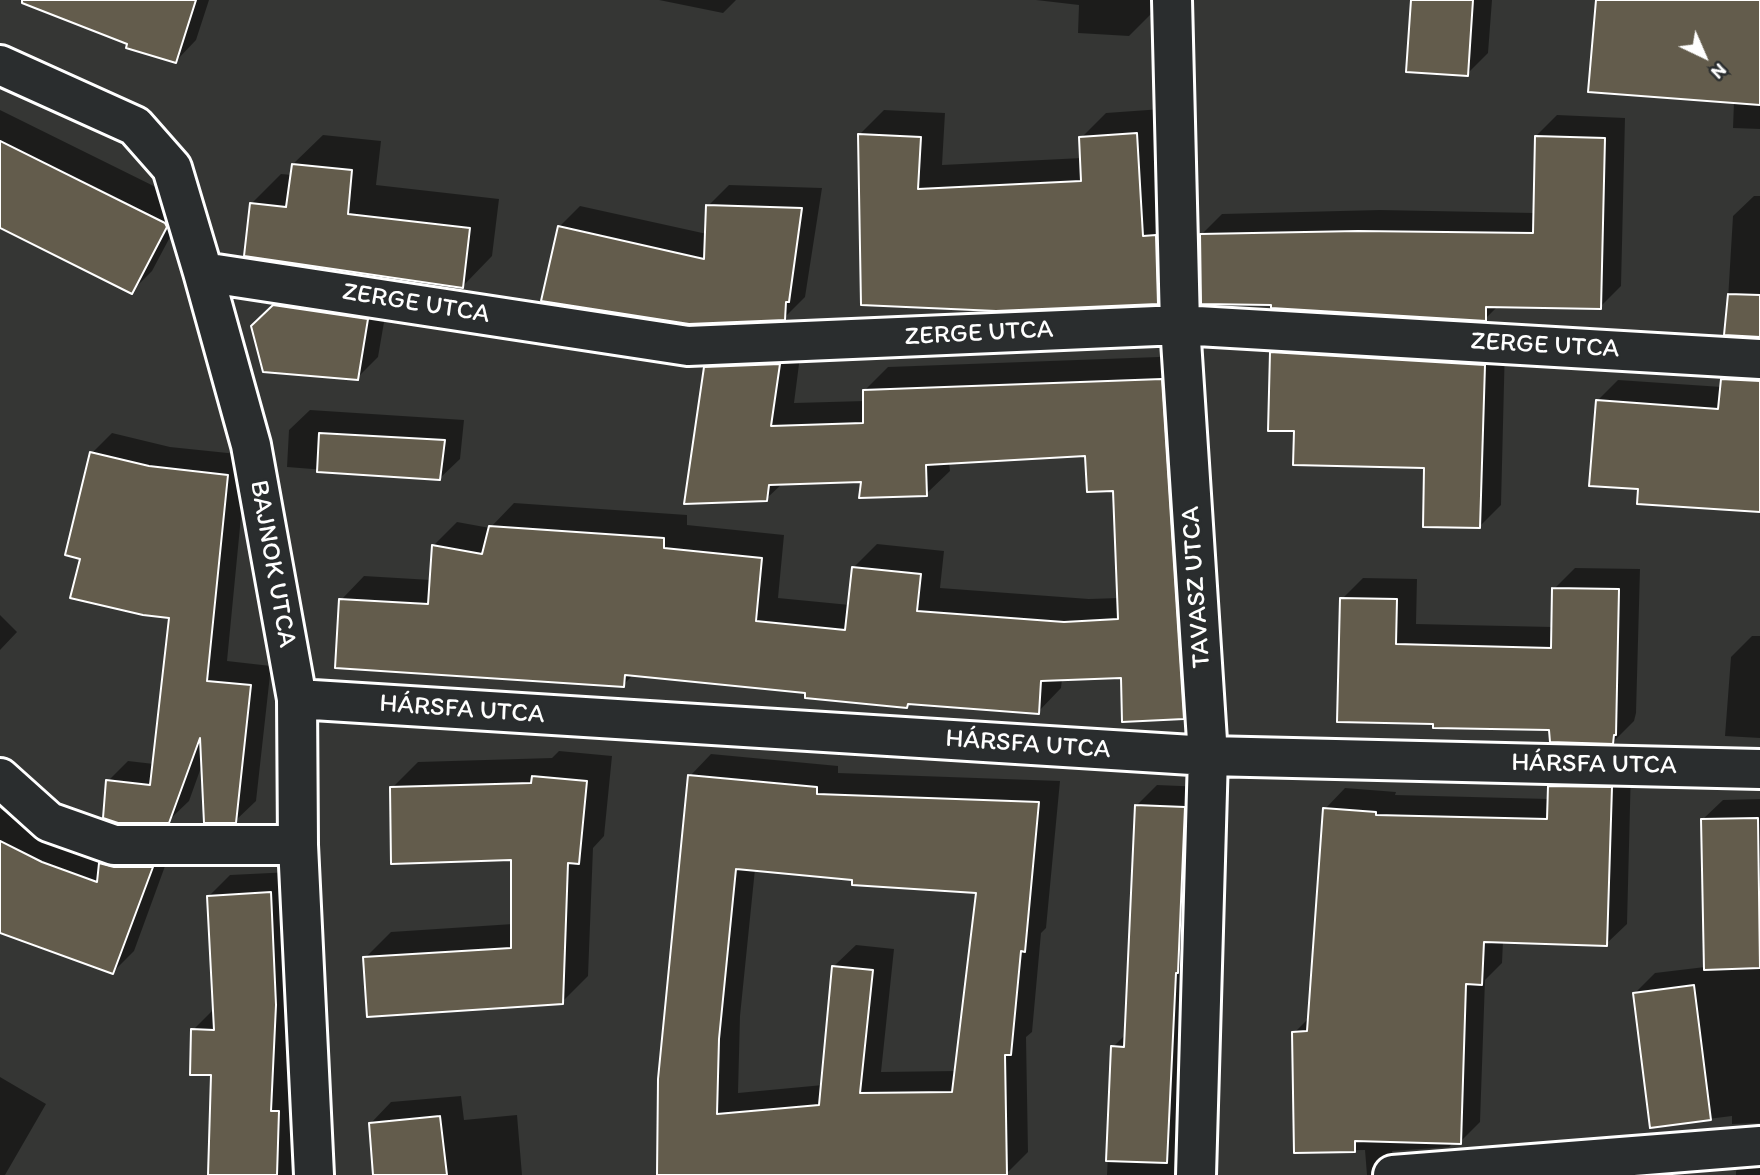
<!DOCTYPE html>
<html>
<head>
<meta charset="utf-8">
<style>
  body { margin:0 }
  #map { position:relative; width:1760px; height:1175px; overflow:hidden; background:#353634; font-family:Itim,sans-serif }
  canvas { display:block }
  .north { position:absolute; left:1669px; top:21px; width:70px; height:70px; -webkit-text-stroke:5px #2a2d2e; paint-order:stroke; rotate:136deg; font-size:19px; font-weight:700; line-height:28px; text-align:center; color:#fff }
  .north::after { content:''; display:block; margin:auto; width:24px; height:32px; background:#fff; clip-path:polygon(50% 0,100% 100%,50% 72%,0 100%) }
</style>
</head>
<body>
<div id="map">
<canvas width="1760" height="1175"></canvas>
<div class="north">N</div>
</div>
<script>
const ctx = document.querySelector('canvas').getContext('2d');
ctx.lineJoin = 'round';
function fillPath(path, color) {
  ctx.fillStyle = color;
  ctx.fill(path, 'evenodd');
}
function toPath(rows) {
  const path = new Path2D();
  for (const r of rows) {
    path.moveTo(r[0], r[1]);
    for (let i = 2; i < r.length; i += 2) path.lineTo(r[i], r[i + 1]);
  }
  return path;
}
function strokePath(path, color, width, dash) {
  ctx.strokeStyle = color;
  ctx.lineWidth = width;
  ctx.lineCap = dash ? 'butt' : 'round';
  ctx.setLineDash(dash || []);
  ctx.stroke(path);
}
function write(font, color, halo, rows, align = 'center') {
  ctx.font = font + ' Itim,sans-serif';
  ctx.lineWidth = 5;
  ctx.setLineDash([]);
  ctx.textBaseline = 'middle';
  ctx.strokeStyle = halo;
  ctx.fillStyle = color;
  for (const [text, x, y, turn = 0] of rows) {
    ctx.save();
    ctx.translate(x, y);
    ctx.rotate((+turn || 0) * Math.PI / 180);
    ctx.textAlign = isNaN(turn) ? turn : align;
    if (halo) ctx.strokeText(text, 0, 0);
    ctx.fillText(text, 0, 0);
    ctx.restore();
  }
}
fillPath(toPath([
  [20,0,209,0,196,40,176,61],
  [659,0,736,0,723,13],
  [1036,0,1154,0,1153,12,1129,36,1078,33,1079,5],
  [1413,0,1492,0,1488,53,1467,74],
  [1597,0,1760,0,1760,129,1733,128,1734,101],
  [1162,109,1182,278,1157,302,996,309,859,135,884,110,945,113,942,165,1082,158,1081,138,1106,113],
  [0,110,186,202,187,205,152,271,131,292,0,226],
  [1557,115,1625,118,1621,286,1600,307,1499,305,1485,319,1272,303,1201,235,1222,214,1380,210,1535,213,1536,136],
  [323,135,381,141,376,185,499,199,492,256,463,286,252,203,281,174,292,175,293,164],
  [729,185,822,188,805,297,784,318,559,227,580,206,707,234,708,206],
  [1754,196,1760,196,1760,335,1726,333,1733,216],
  [295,285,388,299,378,357,357,378,253,326],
  [1292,332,1505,344,1501,505,1480,526,1426,466,1295,430,1271,353],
  [802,341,794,403,865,401,864,391,888,367,1185,356,1206,694,1183,718,1123,677,1062,679,1061,688,1038,712,910,703,907,706,807,692,634,674,623,685,341,600,364,576,431,580,433,546,457,522,490,528,514,503,687,515,687,525,784,535,778,598,850,605,853,568,877,544,944,551,940,588,1089,599,1119,598,1115,489,1087,454,949,462,950,471,926,494,863,480,783,483,766,499,706,368,730,344],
  [1743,358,1760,359,1760,510,1640,487,1597,401,1618,380,1722,387,1722,379],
  [310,410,464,420,460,459,439,479,287,467,289,430],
  [112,433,170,447,247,455,227,661,271,666,256,801,235,821,203,762,189,801,168,821,108,781,128,761,154,764,171,616,82,557,92,453],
  [1575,568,1640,569,1636,713,1634,721,1613,742,1550,729,1434,722,1342,599,1363,578,1417,579,1416,624,1553,627,1554,589],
  [0,615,17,632,0,650],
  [1752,636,1760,636,1760,738,1725,736,1731,657],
  [559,751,612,756,604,836,593,848,588,976,562,1002,365,958,391,932,513,924,513,858,392,788,418,762,552,758],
  [711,754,838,766,838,773,1060,781,1046,928,1041,933,1032,1032,1026,1037,1028,1152,1006,1174,658,1175,690,776],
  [755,869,978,891,957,1071,881,1072,894,949,856,945,834,966,823,1085,738,1093,740,1016],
  [1570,766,1631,768,1627,924,1606,944,1503,941,1502,963,1485,980,1480,1122,1460,1142,1454,1142,1449,1147,1392,1151,1395,1166,1405,1175,1367,1175,1365,1150,1296,1151,1294,1033,1310,1017,1325,809,1345,788,1396,792,1395,795,1549,799,1550,787],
  [1157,785,1205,787,1185,1175,1107,1175,1113,1047,1126,1034,1136,806],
  [1760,799,1760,1123,1732,1124,1732,1116,1652,1126,1635,993,1655,973,1705,967,1702,820,1723,800],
  [0,809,63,842,172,847,134,951,113,972,0,932],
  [291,872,296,1175,209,1175,213,1074,193,1030,214,1009,209,896,230,875],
  [0,1077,46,1104,5,1175,0,1175],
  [461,1096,464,1120,517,1115,522,1175,375,1175,371,1123,391,1102],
  [1756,1150,1760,1150,1760,1175,1736,1175,1736,1171]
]), '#0007');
const building = toPath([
  [22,0,196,0,176,63,126,48,127,44,22,3,22,0],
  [1411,0,1473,0,1468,76,1406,72,1411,0],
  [1596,0,1760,0,1760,105,1588,92,1596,0],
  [1137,133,1143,236,1156,235,1158,304,996,311,861,305,858,134,921,137,918,189,1081,181,1079,137,1137,133],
  [1535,136,1605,138,1601,309,1486,307,1486,321,1271,308,1271,305,1201,304,1200,234,1358,231,1533,233,1535,136],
  [0,141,165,223,167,227,132,294,0,228,0,141],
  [292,164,352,170,348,214,470,228,463,288,244,256,250,203,286,207,292,164],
  [706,205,802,208,789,302,786,302,785,320,689,324,541,301,558,226,704,259,706,205],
  [1728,294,1760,295,1760,337,1724,335,1728,294],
  [273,305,368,319,358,380,263,372,251,326,273,305],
  [1270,352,1485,365,1480,528,1423,527,1424,468,1293,465,1294,431,1268,431,1270,352],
  [780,364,771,426,863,423,863,390,1162,379,1184,719,1122,722,1121,678,1041,681,1039,714,908,704,907,708,805,698,805,693,625,675,624,687,335,668,339,599,428,604,432,545,482,554,489,526,664,538,664,548,762,558,756,621,845,630,852,567,921,574,917,611,1064,622,1118,619,1113,491,1087,492,1085,456,926,465,927,496,859,498,861,482,769,485,767,501,684,504,704,367,780,364],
  [1721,379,1760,381,1760,512,1637,504,1638,489,1589,486,1596,400,1718,409,1721,379],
  [319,433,445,440,440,480,317,472,319,433],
  [90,452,149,466,228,475,207,681,251,685,236,823,204,823,200,738,169,823,118,823,103,818,106,780,150,785,169,618,143,615,70,598,80,559,65,555,90,452],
  [1552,588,1619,589,1616,735,1614,735,1613,744,1550,742,1549,730,1433,728,1433,724,1337,722,1340,598,1397,599,1396,644,1551,648,1552,588],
  [688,775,817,787,817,794,1039,802,1025,952,1021,951,1011,1055,1005,1055,1007,1175,657,1175,658,1079,688,775],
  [736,869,852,880,852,885,976,893,952,1092,860,1093,873,970,832,966,819,1105,717,1114,719,1039,736,869],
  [532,776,587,781,579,864,568,863,563,1004,367,1017,363,957,511,948,511,860,391,864,390,787,531,783,532,776],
  [1548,786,1612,787,1607,946,1484,942,1482,985,1466,984,1461,1144,1355,1141,1355,1152,1294,1153,1292,1032,1307,1031,1323,808,1376,812,1376,815,1547,819,1548,786],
  [1135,805,1185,807,1178,973,1176,973,1167,1163,1106,1161,1111,1046,1124,1047,1135,805],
  [1758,818,1760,968,1704,970,1701,819,1758,818],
  [0,841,42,862,97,882,99,863,114,867,153,867,113,974,0,933,0,841],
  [271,892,276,1005,271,1111,279,1111,277,1175,208,1175,211,1075,190,1075,191,1029,214,1030,207,896,271,892],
  [1694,985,1711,1120,1650,1128,1633,993,1694,985],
  [440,1116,447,1175,373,1175,369,1123,440,1116]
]);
fillPath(building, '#635c4c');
strokePath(building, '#fff', 2);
const minor = toPath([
  [1172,0,1180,325,1208,756,1196,1175],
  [0,65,135,126,172,168,203,272,251,445,297,699,298,845,314,1175],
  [203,272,688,346,1180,325,1760,359],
  [297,699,1208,756,1760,769],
  [0,778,49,822,114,845,298,845],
  [1393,1175,1760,1146]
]);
strokePath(minor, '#fff', 44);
strokePath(minor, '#2a2d2e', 38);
write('26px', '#fff', '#2a2d2e', [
  ["ZERGE UTCA",416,304,9],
  ["ZERGE UTCA",979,334,-3],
  ["ZERGE UTCA",1545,346,3],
  ["BAJNOK UTCA",272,564,80],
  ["TAVASZ UTCA",1197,587,-94],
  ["HÁRSFA UTCA",462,710,4],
  ["HÁRSFA UTCA",1028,745,4],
  ["HÁRSFA UTCA",1594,765,1]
]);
</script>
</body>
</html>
